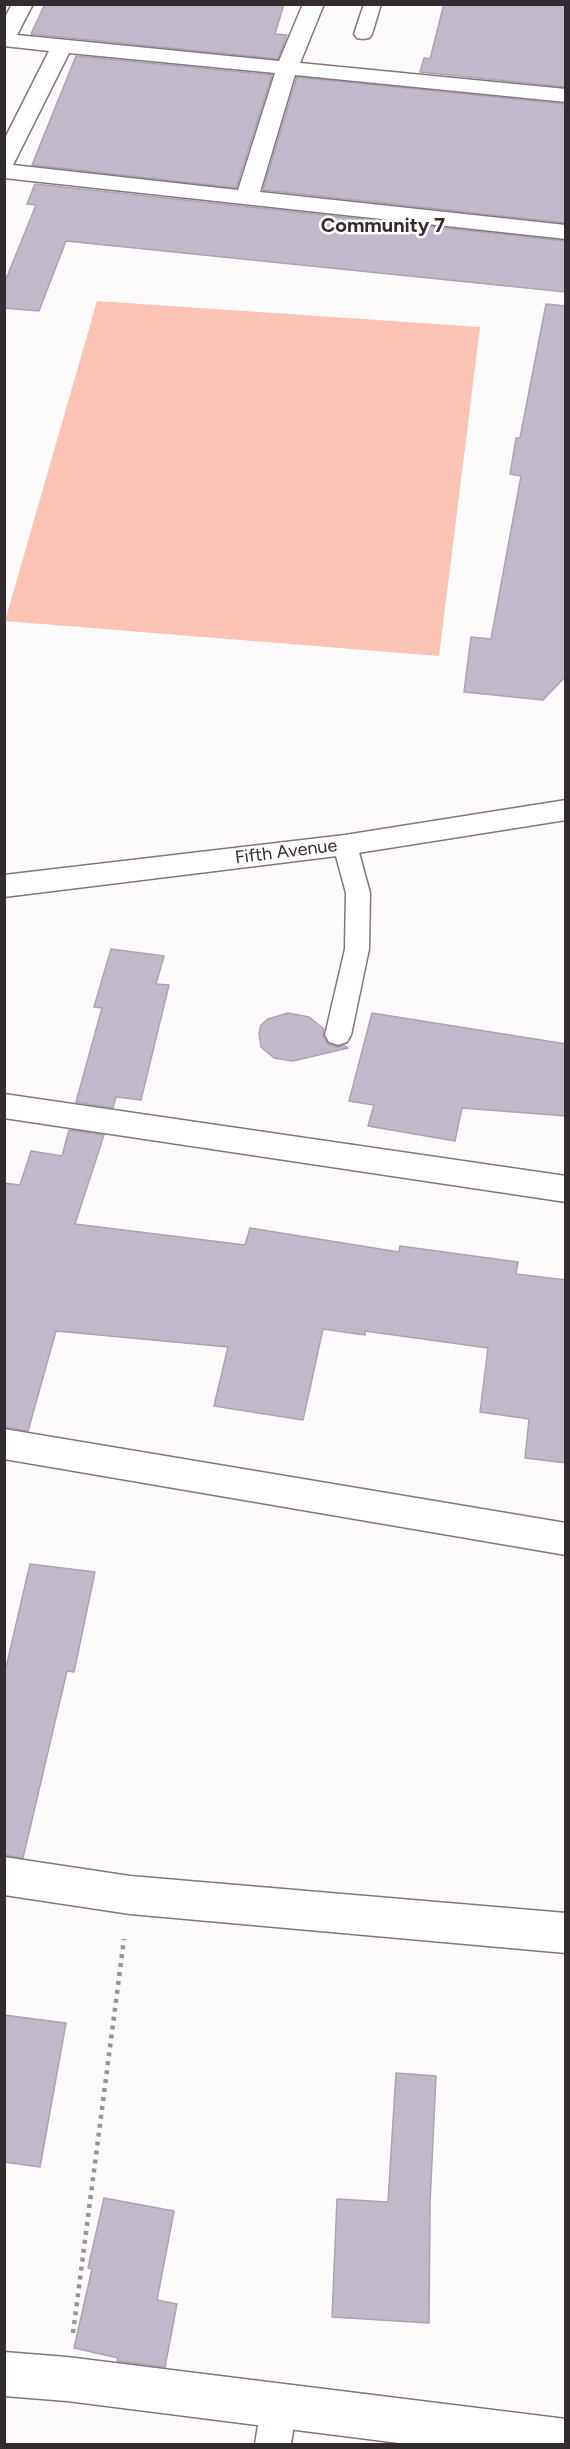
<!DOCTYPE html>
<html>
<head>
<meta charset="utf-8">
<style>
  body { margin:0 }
  #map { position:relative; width:570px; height:2449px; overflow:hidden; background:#fdfafc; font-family:Figtree,sans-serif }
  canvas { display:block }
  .frame { position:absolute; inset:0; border:6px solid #322c30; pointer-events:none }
</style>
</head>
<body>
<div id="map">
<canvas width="570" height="2449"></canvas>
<div class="frame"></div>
</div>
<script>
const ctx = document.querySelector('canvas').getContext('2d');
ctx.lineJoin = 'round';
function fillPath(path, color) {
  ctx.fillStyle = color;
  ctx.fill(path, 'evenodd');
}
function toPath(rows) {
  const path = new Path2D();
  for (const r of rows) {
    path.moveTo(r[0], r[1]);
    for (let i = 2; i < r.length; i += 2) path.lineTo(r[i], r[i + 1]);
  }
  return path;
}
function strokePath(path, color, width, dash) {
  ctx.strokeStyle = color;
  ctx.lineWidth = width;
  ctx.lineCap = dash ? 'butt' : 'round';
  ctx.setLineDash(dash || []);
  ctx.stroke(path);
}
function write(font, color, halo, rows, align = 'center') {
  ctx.font = font + ' Figtree,sans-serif';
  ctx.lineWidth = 5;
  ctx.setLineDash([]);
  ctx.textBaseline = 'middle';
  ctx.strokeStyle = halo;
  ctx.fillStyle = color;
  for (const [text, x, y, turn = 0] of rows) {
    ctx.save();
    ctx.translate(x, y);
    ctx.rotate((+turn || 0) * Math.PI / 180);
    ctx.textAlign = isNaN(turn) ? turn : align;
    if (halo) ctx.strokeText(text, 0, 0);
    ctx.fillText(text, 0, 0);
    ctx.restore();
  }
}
fillPath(toPath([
  [97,301,480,327,439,656,5,621]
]), '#fbc3b4');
const building = toPath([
  [45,4,284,4,275,34,287,35,278,59,31,34,45,4],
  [444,4,566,4,566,87,420,72,424,58,430,59,444,4],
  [76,56,272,75,236,188,32,165,76,56],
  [297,77,566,104,566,223,263,190,297,77],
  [35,184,566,241,566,292,66,241,39,311,4,308,4,284,36,205,27,204,35,184],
  [546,304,566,306,566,676,543,700,464,692,471,637,491,639,521,476,510,474,516,438,520,438,546,304],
  [111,949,164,956,156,984,169,985,141,1100,116,1097,113,1108,76,1102,102,1008,94,1007,111,949],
  [288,1013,309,1017,324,1029,323,1036,328,1044,337,1047,344,1045,348,1048,293,1061,274,1058,261,1047,259,1033,261,1025,268,1019,288,1013],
  [372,1013,566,1044,566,1116,462,1108,455,1141,368,1126,374,1105,349,1101,372,1013],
  [69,1130,104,1135,75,1224,245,1245,250,1228,399,1252,400,1246,518,1262,516,1274,566,1280,566,1463,525,1458,529,1419,480,1412,488,1348,365,1331,365,1335,323,1329,303,1420,214,1406,228,1347,56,1331,28,1431,4,1427,4,1183,20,1185,31,1151,62,1156,69,1130],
  [30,1564,95,1572,74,1672,67,1671,23,1858,4,1855,4,1676,30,1564],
  [4,2015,66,2023,40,2167,4,2162,4,2015],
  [396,2073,436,2076,430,2204,429,2323,332,2317,337,2199,388,2202,396,2073],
  [104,2198,174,2211,157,2300,177,2304,165,2367,117,2361,118,2358,74,2348,92,2269,88,2268,104,2198]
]);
fillPath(building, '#c1b9c9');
strokePath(building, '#aba3b2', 1.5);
const lane = toPath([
  [364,4,381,4,372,34,369,38,363,39,357,38,354,34,364,4],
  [345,836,353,839,357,845,370,893,369,949,351,1035,347,1042,338,1045,329,1042,325,1035,345,949,346,893,333,845,337,839,345,836],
  [279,2388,292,2393,297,2406,291,2444,255,2444,261,2406,266,2393,279,2388]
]);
const street = toPath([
  [12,4,33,4,17,35,279,61,303,4,324,4,300,63,566,89,566,102,295,75,260,192,566,225,566,239,4,178,4,140,49,51,4,46,4,19,12,4],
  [69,53,275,73,238,190,13,165,69,53],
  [566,800,566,820,345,855,4,897,4,875,345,835,566,800],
  [4,1094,566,1176,566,1202,4,1118,4,1094],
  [4,1429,566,1523,566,1555,4,1459,4,1429],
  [4,1857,130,1876,566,1913,566,1953,130,1914,4,1895,4,1857],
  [4,2352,67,2357,566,2419,566,2444,407,2444,67,2401,4,2396,4,2352]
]);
strokePath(lane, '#84757f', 3);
strokePath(street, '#84757f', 3);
strokePath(toPath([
  [73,2333,124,1939]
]), '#989496', 4.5, [4, 5]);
fillPath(lane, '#fff');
fillPath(street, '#fff');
write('18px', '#322c30', '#fff', [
  ["Fifth Avenue",286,852,-7]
]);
write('bold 20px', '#322c30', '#fff', [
  ["Community 7",383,226]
]);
</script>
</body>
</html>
